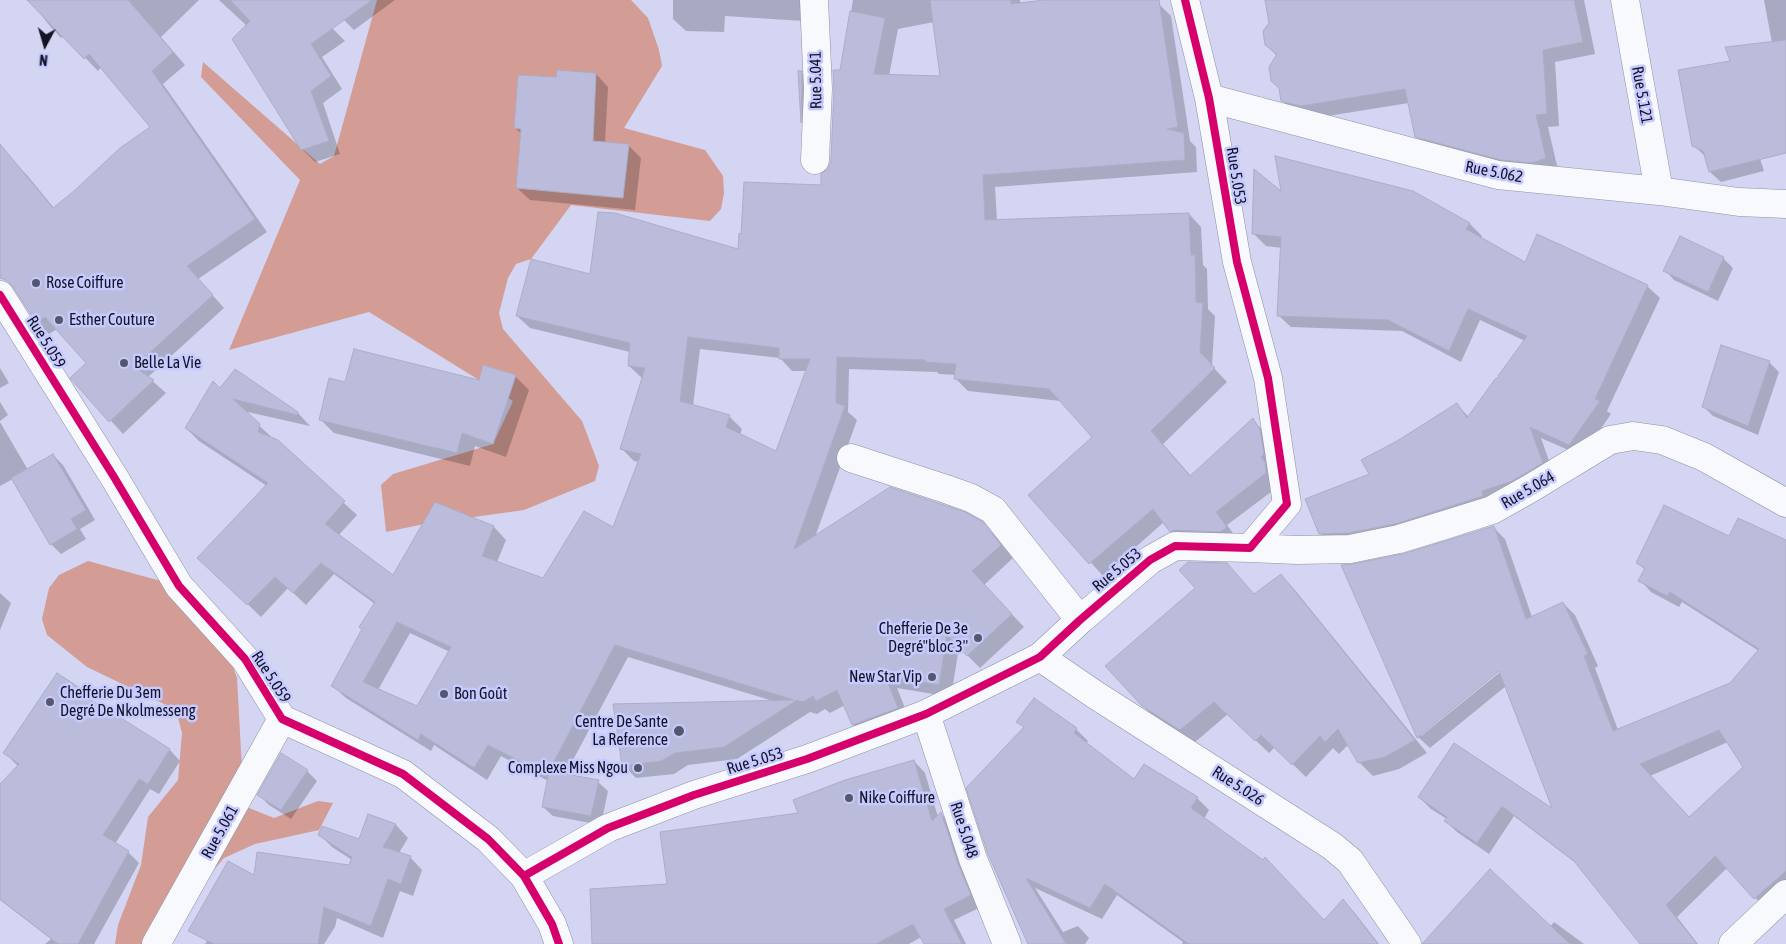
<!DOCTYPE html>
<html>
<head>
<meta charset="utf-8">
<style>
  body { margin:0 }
  #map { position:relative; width:1786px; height:944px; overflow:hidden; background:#d3d5f2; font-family:"Asap Condensed",sans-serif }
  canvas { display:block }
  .north { position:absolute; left:20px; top:20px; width:50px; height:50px; -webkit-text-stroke:4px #c6caff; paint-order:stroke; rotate:186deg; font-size:14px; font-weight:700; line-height:20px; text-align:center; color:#131326 }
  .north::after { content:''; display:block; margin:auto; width:18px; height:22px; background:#131326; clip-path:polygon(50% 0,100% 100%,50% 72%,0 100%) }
</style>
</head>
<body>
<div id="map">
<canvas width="1786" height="944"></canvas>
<div class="north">N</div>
</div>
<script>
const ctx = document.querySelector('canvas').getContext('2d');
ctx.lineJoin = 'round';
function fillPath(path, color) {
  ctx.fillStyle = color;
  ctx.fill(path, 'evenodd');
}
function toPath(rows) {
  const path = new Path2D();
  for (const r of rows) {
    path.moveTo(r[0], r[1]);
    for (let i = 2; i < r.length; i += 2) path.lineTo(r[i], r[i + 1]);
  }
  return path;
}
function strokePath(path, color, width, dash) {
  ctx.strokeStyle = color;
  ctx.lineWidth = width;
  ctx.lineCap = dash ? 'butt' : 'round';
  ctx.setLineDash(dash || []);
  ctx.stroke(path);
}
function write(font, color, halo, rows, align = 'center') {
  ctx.font = font + ' "Asap Condensed",sans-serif';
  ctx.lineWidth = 5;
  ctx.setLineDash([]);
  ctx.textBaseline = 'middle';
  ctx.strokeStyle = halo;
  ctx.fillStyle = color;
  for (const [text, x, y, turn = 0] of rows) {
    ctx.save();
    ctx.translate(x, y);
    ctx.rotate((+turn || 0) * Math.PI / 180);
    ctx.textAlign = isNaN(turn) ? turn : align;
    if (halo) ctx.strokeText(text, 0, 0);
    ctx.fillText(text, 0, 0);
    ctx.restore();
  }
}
fillPath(toPath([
  [377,0,631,0,648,18,659,50,662,66,624,128,705,150,723,176,724,193,721,209,710,221,571,205,531,259,516,264,508,278,499,313,503,329,582,421,599,466,595,481,524,510,424,524,386,532,381,485,393,474,493,444,513,401,369,312,229,350,300,180,201,77,203,62,320,164,334,156],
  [88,561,179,586,221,634,237,678,244,806,274,818,318,801,333,803,319,830,255,844,224,858,151,944,115,944,118,925,141,865,148,817,178,780,182,733,177,714,164,704,87,667,47,635,42,619,49,588,59,575]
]), '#d39c94');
fillPath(toPath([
  [30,0,199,0,161,37,185,65,163,84,267,232,198,279,224,308,148,377,166,393,123,434,72,378,88,363,57,329,49,334,37,322,18,293,0,271,0,149,27,175,54,208,152,127,101,67,98,71,64,36,61,38,49,25],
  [219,0,304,0,345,41,322,57,342,89,323,103,340,154,315,162,302,149,247,26],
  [331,0,395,0,354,30,344,20],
  [673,0,803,0,803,21,725,16,724,32,686,31,673,19],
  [853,0,1020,0,1021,4,1054,0,1150,0,1158,3,1171,16,1190,141,1196,147,1197,172,995,187,997,221,1189,214,1201,227,1203,265,1207,269,1208,309,1215,316,1212,366,1227,382,1163,444,1191,476,1253,420,1265,433,1279,486,1227,525,1238,540,1183,544,1164,522,1103,576,1030,495,1093,437,1061,401,968,391,955,378,956,375,939,374,937,372,849,369,848,412,857,420,815,537,982,523,995,536,1013,558,984,585,1024,627,980,668,959,647,951,697,897,688,910,721,865,737,853,725,845,705,830,713,825,709,817,714,810,712,737,759,688,765,674,774,636,778,623,765,773,701,628,657,565,775,598,782,608,791,601,825,553,816,543,807,548,781,501,756,487,780,434,745,431,751,346,698,333,686,375,604,334,574,306,605,288,588,261,617,212,570,267,486,199,441,186,428,221,390,298,413,310,426,243,411,357,515,338,536,394,577,435,504,494,527,506,540,497,562,544,580,614,529,639,462,634,461,621,448,643,379,629,366,630,352,530,328,517,316,591,275,739,251,822,186,832,161,841,72],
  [934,22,941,77,889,76,898,29],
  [700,349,780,358,792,371,807,371,777,453,740,435,742,429,729,416,693,406],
  [410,633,450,652,418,708,378,690],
  [1267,0,1584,0,1595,54,1555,62,1559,126,1548,127,1558,170,1545,175,1429,149,1416,136,1409,103,1315,118,1295,113,1282,100,1277,56,1266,45,1270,23],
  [1764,0,1786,0,1786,142,1757,149,1764,171,1721,182,1710,172,1706,157,1693,145,1731,62,1772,43],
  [800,72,811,82,810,131,802,123],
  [596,74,608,87,605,143,629,146,641,158,635,210,530,200,517,188,522,134,515,128],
  [1413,192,1470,224,1482,236,1480,239,1525,263,1647,286,1660,298,1607,411,1611,414,1582,456,1541,438,1554,475,1524,493,1332,546,1320,533,1398,442,1457,405,1469,417,1501,378,1525,341,1480,320,1461,362,1402,331,1291,327,1278,315,1282,248,1266,246,1254,234,1282,194],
  [1723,258,1733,268,1718,301,1674,280,1665,270],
  [1769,362,1779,372,1758,435,1713,416,1703,406],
  [0,368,9,383,0,388],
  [515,376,529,390,506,457,475,446,470,466,334,433,320,419,346,383,480,381],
  [0,402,8,415,0,421],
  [0,422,28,470,53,455,63,465,95,520,80,529,86,539,61,554,51,544,13,479,0,486],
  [1493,527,1505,539,1532,617,1563,603,1575,615,1598,666,1595,668,1618,730,1731,684,1759,651,1682,602,1679,607,1651,592,1640,580,1645,570,1637,562,1730,538,1786,541,1786,896,1766,909,1727,868,1677,917,1698,944,1642,944,1581,867,1514,816,1489,854,1457,832,1446,821,1447,819,1431,809,1419,797,1554,811,1506,686,1430,748,1418,737,1343,566,1402,556],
  [1503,666,1505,668,1421,736,1421,733],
  [1728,742,1745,768,1690,818,1650,776],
  [1281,576,1294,589,1427,753,1399,769,1373,776,1359,762,1349,744,1339,754,1333,748,1306,777,1275,747,1269,753,1228,714,1194,743,1156,719,1142,705,1255,595],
  [0,593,11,603,0,630],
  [79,689,90,700,170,750,180,761,159,794,150,789,115,844,128,852,139,863,94,944,45,944,51,939,0,900,0,785,18,766,5,753],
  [1034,700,1076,729,1088,741,1086,744,1135,780,1197,798,1209,810,1204,819,1324,922,1343,901,1354,912,1379,944,1182,944,1183,942,1117,895,1102,919,1035,888,1063,932,1078,926,1089,938,1085,944,1029,944,989,853,1025,728,1018,722],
  [914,761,925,773,938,817,941,814,953,825,981,907,954,920,966,944,925,944,921,937,909,944,596,944,669,885,800,814],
  [307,771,317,781,291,819,269,805,259,795],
  [368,815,396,825,408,838,399,853,410,857,422,870,413,896,400,891,383,938,337,918,335,927,324,944,205,944,229,909,255,877,350,866,352,860,332,847,319,834,359,840],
  [1554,922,1584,944,1438,944,1550,927]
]), '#0003');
const building = toPath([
  [27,0,128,0,173,52,152,71,255,219,187,266,213,295,134,367,154,380,109,422,70,378,86,363,45,317,36,322,13,287,8,281,0,278,0,144,53,208,74,191,120,148,150,127,89,54,84,59,27,0],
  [230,0,372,0,311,44,331,76,311,91,329,141,301,150,232,39,250,21,230,0],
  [930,0,1010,0,1011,4,1044,0,1159,0,1178,127,1167,129,1184,133,1185,160,983,175,985,220,1189,213,1191,255,1195,255,1196,302,1203,303,1200,352,1215,368,1151,431,1190,476,1253,418,1260,430,1264,454,1261,457,1265,462,1266,473,1216,512,1227,527,1220,532,1175,530,1170,532,1153,509,1089,564,1028,495,1092,437,1049,389,954,379,956,364,925,362,925,360,837,357,836,403,845,406,794,549,890,487,965,512,983,522,1001,545,972,571,1012,614,967,656,947,635,939,685,885,676,898,708,852,725,837,690,816,701,813,696,803,702,797,700,724,747,675,753,661,761,622,766,613,704,794,700,615,645,547,775,488,745,474,768,421,734,418,740,331,686,362,629,359,627,375,602,321,563,293,593,275,577,247,605,197,558,268,483,185,428,213,381,220,388,235,369,298,412,297,415,233,399,260,424,258,432,278,440,345,501,325,524,393,575,435,502,494,526,482,556,543,578,584,511,613,527,641,454,620,449,645,368,628,366,630,343,516,316,531,259,590,274,598,212,615,213,738,249,739,233,741,234,744,182,821,185,821,174,828,169,831,161,834,90,833,70,840,70,850,11,885,18,874,74,940,76,930,0],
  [688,337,779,348,779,359,810,359,776,451,726,427,730,415,680,401,688,337],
  [397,622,451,647,417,706,363,682,397,622],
  [1265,0,1574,0,1583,42,1543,50,1547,114,1536,115,1546,158,1532,163,1501,160,1415,137,1405,89,1301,106,1281,101,1279,88,1271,81,1269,67,1277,54,1265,45,1263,31,1269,23,1265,0],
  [1786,40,1786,153,1709,172,1703,151,1692,146,1678,70,1730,61,1725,47,1786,40],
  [557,70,596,73,593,141,629,144,623,198,516,188,521,129,514,128,518,75,556,77,557,70],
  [798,71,802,71,801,123,798,71],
  [1275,156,1413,191,1470,223,1466,229,1525,262,1537,234,1648,285,1595,399,1600,401,1569,445,1530,427,1543,463,1512,481,1482,491,1483,496,1395,524,1348,533,1319,534,1305,499,1369,474,1361,460,1397,441,1457,403,1467,418,1495,379,1499,377,1498,376,1527,336,1468,309,1449,351,1388,320,1277,316,1281,237,1252,234,1254,169,1281,191,1275,156],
  [1680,236,1724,257,1708,292,1663,271,1680,236],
  [1721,345,1770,361,1748,426,1702,407,1721,345],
  [354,349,479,380,483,365,516,375,493,444,462,433,457,453,319,420,329,378,345,382,354,349],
  [53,454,86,510,71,519,77,529,50,545,11,478,53,454],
  [1664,505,1729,536,1738,518,1786,540,1786,871,1754,899,1715,856,1666,905,1697,944,1640,944,1574,861,1502,806,1477,843,1444,821,1447,817,1418,797,1454,743,1552,808,1499,671,1417,738,1341,565,1353,564,1402,554,1494,526,1526,619,1563,602,1588,654,1584,656,1613,731,1730,683,1759,649,1670,592,1667,596,1638,581,1645,568,1636,563,1664,505],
  [1719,730,1743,767,1689,817,1640,764,1719,730],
  [1188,562,1227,563,1254,594,1281,574,1415,740,1385,757,1358,763,1338,729,1325,742,1320,736,1292,765,1261,735,1255,741,1214,702,1180,730,1142,706,1105,666,1195,588,1179,570,1188,562],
  [57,673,80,688,77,692,118,716,170,749,148,784,139,779,103,835,129,851,78,944,58,944,0,899,0,784,19,764,3,753,57,673],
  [1034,698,1077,728,1074,733,1134,779,1144,764,1198,797,1191,808,1263,860,1265,857,1324,920,1343,899,1378,944,1189,944,1105,884,1090,908,1026,878,1066,944,1028,944,988,854,966,788,1024,727,1016,722,1034,698],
  [281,753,308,770,281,810,257,795,281,753],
  [914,760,932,821,941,812,958,864,971,895,944,909,962,944,924,944,913,924,876,944,592,944,590,889,667,884,660,832,798,813,793,800,845,780,914,760],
  [549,771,599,780,591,816,542,807,549,771],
  [368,814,396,824,383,847,411,856,401,884,388,879,371,926,324,907,318,944,214,944,188,931,228,861,254,875,257,852,349,865,352,857,318,835,322,826,359,839,368,814],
  [1490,869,1570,944,1422,944,1490,869]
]);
fillPath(building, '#bbbcdb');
strokePath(building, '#acadc4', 1);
const street = toPath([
  [814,0,818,89,815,160],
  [1625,0,1659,191],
  [1209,98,1498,175,1659,191,1739,202,1786,204],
  [851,458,946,489,971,498,993,510,1080,620],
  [1250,548,1297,550,1350,549,1399,539,1448,524,1492,510,1531,488,1610,440,1633,436,1662,440,1704,457,1786,503],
  [1040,657,1094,694,1332,846,1350,861,1407,944],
  [926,714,973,859,1007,944],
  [524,876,608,828,694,795,807,759,926,714,1040,657,1080,620,1150,560,1175,546,1250,548,1287,504,1268,378,1237,262,1209,98,1185,0],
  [156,944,282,719],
  [1733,944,1786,894]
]);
const secondary = toPath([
  [0,295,114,477,179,586,245,659,282,719,403,774,488,839,524,876,552,924,559,944]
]);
strokePath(street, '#9091a7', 29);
strokePath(secondary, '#9091a7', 29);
strokePath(street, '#f8f9fd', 28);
strokePath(secondary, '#f8f9fd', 28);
strokePath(toPath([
  [0,295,114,477,179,586,245,659,282,719,403,774,488,839,524,876,552,924,559,944],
  [524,876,608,828,694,795,807,759,926,714,1040,657,1080,620,1150,560,1175,546,1250,548,1287,504,1268,378,1237,262,1209,98,1185,0]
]), '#d6006c', 8);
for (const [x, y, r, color] of [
  [36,283,5,"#56576d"],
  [59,320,5,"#56576d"],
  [124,363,5,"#56576d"],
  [978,638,5,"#56576d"],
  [932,677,5,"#56576d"],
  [444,694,5,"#56576d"],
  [50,702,5,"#56576d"],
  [679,731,6,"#56576d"],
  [638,768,5,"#56576d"],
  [849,798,5,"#56576d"]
]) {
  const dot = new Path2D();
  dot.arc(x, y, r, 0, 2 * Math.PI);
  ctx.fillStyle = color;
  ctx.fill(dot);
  strokePath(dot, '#c6caff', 2);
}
write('16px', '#131326', '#c6caff', [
  ["Rue 5.041",816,80,-91],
  ["Rue 5.121",1642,95,80],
  ["Rue 5.062",1494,172,11],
  ["Rue 5.053",1236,176,81],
  ["Rue 5.059",46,342,58],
  ["Rue 5.064",1528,490,-30],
  ["Rue 5.053",1117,570,-40],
  ["Rue 5.059",271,677,57],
  ["Rue 5.053",755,761,-17],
  ["Rue 5.026",1238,786,33],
  ["Rue 5.048",964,830,72],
  ["Rue 5.061",220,832,-61]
]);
write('16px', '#131326', '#c6caff', [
  ["Rose Coiffure",46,283],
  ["Esther Couture",69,320],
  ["Belle La Vie",134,363],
  ["Chefferie De 3e",968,629,"right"],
  ["Degré''bloc 3''",968,647,"right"],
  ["New Star Vip",922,677,"right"],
  ["Chefferie Du 3em",60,693],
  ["Degré De Nkolmesseng",60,711],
  ["Bon Goût",454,694],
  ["Centre De Sante",668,722,"right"],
  ["La Reference",668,740,"right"],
  ["Complexe Miss Ngou",628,768,"right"],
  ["Nike Coiffure",859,798]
], 'left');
</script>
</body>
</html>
